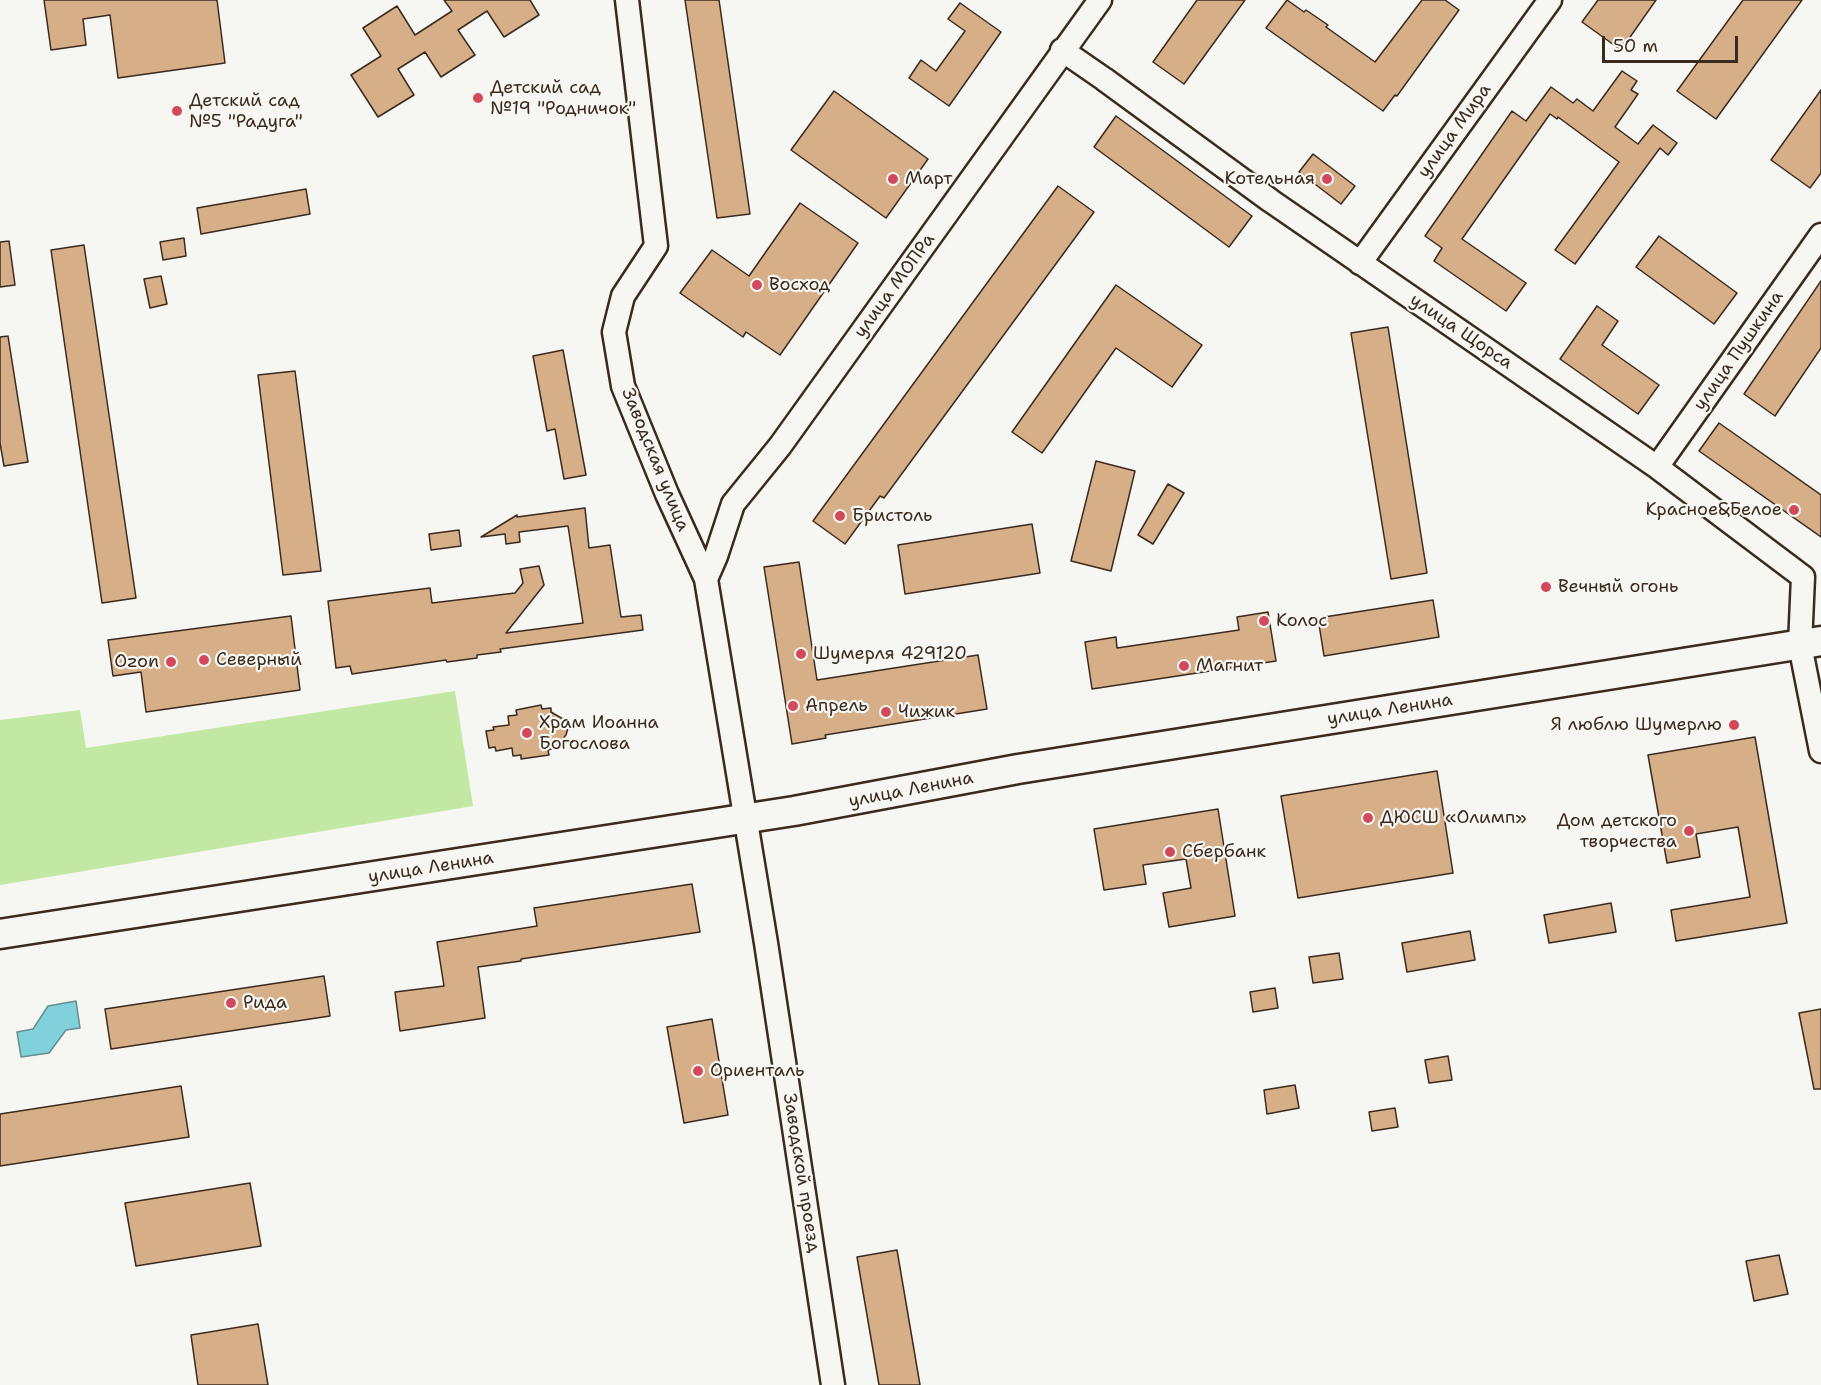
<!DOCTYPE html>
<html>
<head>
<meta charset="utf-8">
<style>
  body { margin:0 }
  #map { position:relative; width:1821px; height:1385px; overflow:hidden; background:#f6f6f2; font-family:"Shantell Sans",sans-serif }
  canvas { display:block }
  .scale { position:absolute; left:1602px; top:36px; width:136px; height:27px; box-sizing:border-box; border:3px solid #3b2a1e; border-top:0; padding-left:8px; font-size:18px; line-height:21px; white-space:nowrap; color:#3b2a1e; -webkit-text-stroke:4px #f6f6f2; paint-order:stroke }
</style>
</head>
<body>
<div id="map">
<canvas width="1821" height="1385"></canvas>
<div class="scale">50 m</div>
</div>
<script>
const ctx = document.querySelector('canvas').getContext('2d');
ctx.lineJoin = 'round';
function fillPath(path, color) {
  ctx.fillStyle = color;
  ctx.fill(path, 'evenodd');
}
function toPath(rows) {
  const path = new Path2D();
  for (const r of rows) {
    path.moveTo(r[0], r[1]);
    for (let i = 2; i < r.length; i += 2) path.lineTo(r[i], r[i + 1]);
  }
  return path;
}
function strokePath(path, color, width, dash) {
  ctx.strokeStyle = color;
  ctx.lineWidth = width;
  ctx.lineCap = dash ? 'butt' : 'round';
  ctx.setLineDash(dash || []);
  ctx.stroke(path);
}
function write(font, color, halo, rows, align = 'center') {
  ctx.font = font + ' "Shantell Sans",sans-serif';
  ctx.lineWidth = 4.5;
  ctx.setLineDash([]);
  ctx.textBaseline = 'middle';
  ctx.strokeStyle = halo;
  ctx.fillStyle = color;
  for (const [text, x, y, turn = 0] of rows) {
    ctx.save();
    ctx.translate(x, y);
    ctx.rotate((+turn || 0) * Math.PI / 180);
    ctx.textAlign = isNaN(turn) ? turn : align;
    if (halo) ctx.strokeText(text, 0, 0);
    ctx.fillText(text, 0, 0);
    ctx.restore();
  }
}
fillPath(toPath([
  [455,691,473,806,0,885,0,720,80,710,86,748]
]), '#c2e8a3');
const water = toPath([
  [76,1001,80,1028,66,1030,49,1053,21,1057,17,1032,33,1029,48,1006,76,1001]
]);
fillPath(water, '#80d1db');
strokePath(water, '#648e8f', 1.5);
const building = toPath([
  [44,0,217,0,225,63,118,78,110,15,83,19,86,45,51,50,44,0],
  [444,0,530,0,539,15,504,37,487,11,458,30,475,55,441,77,425,52,398,69,414,95,378,117,351,75,381,56,363,28,397,6,415,35,452,11,444,0],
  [685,0,719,0,750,214,717,218,685,0],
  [1197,0,1245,0,1184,84,1153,62,1197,0],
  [1287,0,1304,12,1306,10,1328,25,1326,27,1375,62,1422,0,1445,0,1459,10,1397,96,1395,95,1383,111,1266,28,1287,0],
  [1598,0,1656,0,1621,50,1582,22,1598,0],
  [1743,0,1802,0,1716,119,1677,91,1743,0],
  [960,3,1001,32,949,106,909,78,921,60,936,71,965,31,948,19,960,3],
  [1622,71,1637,81,1631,90,1638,94,1615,127,1638,144,1653,125,1677,143,1668,155,1660,148,1575,264,1555,250,1619,162,1558,117,1557,119,1550,114,1462,239,1526,283,1506,311,1434,261,1442,248,1425,236,1512,111,1526,121,1551,87,1573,103,1577,99,1593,111,1622,71],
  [1821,90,1821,173,1810,188,1771,160,1821,90],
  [834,91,928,159,886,218,791,150,834,91],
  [1116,116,1252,216,1229,247,1094,147,1116,116],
  [1313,154,1355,186,1341,204,1299,172,1313,154],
  [1058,186,1094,212,884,498,880,496,845,544,813,521,1058,186],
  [306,189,310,214,201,234,197,208,306,189],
  [800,203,858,243,780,355,746,332,743,337,680,293,712,250,749,276,800,203],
  [1659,236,1737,293,1714,324,1636,267,1659,236],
  [184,238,186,256,163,260,160,242,184,238],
  [9,241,15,285,0,287,0,242,9,241],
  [84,245,136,598,102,603,51,250,84,245],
  [161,276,167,304,150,308,144,279,161,276],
  [1821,281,1821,348,1775,416,1744,394,1821,281],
  [1116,285,1202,345,1172,387,1116,348,1042,453,1012,432,1116,285],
  [1597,306,1618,321,1602,345,1659,385,1638,414,1560,359,1597,306],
  [1388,327,1427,573,1391,579,1351,333,1388,327],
  [8,336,28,462,4,466,0,443,0,337,8,336],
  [563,350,586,475,564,479,555,429,547,431,533,356,563,350],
  [295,371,321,571,283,575,258,375,295,371],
  [1719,423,1821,495,1821,537,1699,451,1719,423],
  [1096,461,1135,471,1111,571,1071,561,1096,461],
  [1168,484,1184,493,1153,544,1138,535,1168,484],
  [585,508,589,548,610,545,621,617,641,615,643,630,500,649,501,652,477,655,477,658,447,662,446,660,352,674,350,666,336,668,328,601,430,588,432,603,515,593,523,583,520,569,539,566,544,585,506,633,583,623,568,526,519,532,520,542,506,544,505,534,481,537,517,515,517,517,585,508],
  [1032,524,1040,573,905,594,898,545,1032,524],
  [459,530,461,546,431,550,429,534,459,530],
  [799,562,817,680,978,655,987,709,825,735,826,738,792,744,764,567,799,562],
  [1433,600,1439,637,1324,656,1318,618,1433,600],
  [1268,612,1276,661,1092,689,1085,642,1116,637,1117,648,1239,630,1237,617,1268,612],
  [291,616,300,690,146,712,141,672,113,676,108,640,291,616],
  [541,705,542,709,551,708,551,712,563,719,568,728,566,735,556,748,548,750,549,755,521,759,521,755,513,756,512,748,496,751,495,747,489,748,486,731,494,730,493,727,509,725,508,716,517,715,516,710,541,705],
  [1755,737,1787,923,1676,941,1671,910,1750,897,1738,827,1696,834,1700,857,1667,863,1648,755,1755,737],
  [1437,771,1453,873,1298,898,1281,796,1437,771],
  [1218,809,1235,916,1169,927,1163,893,1191,888,1186,859,1143,865,1146,884,1104,890,1094,829,1218,809],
  [692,884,700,932,521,959,521,961,478,967,485,1018,400,1031,395,992,444,986,437,942,537,926,534,908,692,884],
  [1611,903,1616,932,1549,943,1544,915,1611,903],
  [1470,931,1475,960,1407,972,1402,943,1470,931],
  [1339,953,1343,979,1313,983,1309,957,1339,953],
  [324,976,330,1016,111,1049,105,1009,324,976],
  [1275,988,1278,1008,1253,1012,1250,992,1275,988],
  [1821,1009,1821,1089,1814,1089,1799,1013,1821,1009],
  [712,1019,728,1115,684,1123,667,1027,712,1019],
  [1448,1056,1452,1080,1429,1083,1425,1060,1448,1056],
  [1295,1085,1299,1108,1267,1114,1264,1090,1295,1085],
  [181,1086,189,1137,0,1166,0,1114,181,1086],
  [1395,1108,1398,1127,1372,1131,1369,1112,1395,1108],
  [250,1183,261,1246,136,1266,125,1203,250,1183],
  [897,1250,920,1385,879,1385,857,1257,897,1250],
  [1779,1255,1788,1294,1754,1301,1746,1261,1779,1255],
  [258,1324,268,1385,198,1385,191,1335,258,1324]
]);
fillPath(building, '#d6af88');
strokePath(building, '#3b2a1e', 1.5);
const minor = toPath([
  [627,0,656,246,623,296,614,332,623,386,667,494,706,579,766,943,833,1385],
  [1062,50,1104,79,1271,201,1657,467,1803,577,1800,645,1821,751],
  [1360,263,1550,0],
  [1657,467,1821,235],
  [706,579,716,556,733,504,780,446,1100,0]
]);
const major = toPath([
  [0,934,794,811,1018,769,1821,641]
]);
strokePath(minor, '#3b2a1e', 27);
strokePath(major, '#3b2a1e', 33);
strokePath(minor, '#f6f6f2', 22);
strokePath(major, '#f6f6f2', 28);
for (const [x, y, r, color] of [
  [478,98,6,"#d1495b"],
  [177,111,6,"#d1495b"],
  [893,179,6,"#d1495b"],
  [1327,179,6,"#d1495b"],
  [757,285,6,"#d1495b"],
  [1794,510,6,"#d1495b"],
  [840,516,6,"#d1495b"],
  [1546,587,6,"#d1495b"],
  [1264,621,6,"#d1495b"],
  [801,654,6,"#d1495b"],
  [204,660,6,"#d1495b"],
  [171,662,6,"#d1495b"],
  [1184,666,6,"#d1495b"],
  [793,706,6,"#d1495b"],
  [886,712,6,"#d1495b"],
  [1734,725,6,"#d1495b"],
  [527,733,6,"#d1495b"],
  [1368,818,6,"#d1495b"],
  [1689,831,6,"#d1495b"],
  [1170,852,6,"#d1495b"],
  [231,1003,6,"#d1495b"],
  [698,1071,6,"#d1495b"]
]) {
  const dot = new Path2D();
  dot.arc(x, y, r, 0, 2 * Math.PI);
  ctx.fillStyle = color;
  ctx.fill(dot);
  strokePath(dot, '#f6f6f2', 2);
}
write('18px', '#3b2a1e', '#f6f6f2', [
  ["Детский сад",490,88],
  ["№19 \"Родничок\"",490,109],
  ["Детский сад",189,101],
  ["№5 \"Радуга\"",189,122],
  ["Март",905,179],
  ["Котельная",1315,179,"right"],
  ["Восход",769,285],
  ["Красное&Белое",1782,510,"right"],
  ["Бристоль",852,516],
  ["Вечный огонь",1558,587],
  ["Колос",1276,621],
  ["Шумерля 429120",813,654],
  ["Северный",216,660],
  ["Ozon",159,662,"right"],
  ["Магнит",1196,666],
  ["Апрель",805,706],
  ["Чижик",898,712],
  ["Храм Иоанна",539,723],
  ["Богослова",539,744],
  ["Я люблю Шумерлю",1722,725,"right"],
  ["ДЮСШ «Олимп»",1380,818],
  ["Дом детского",1677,821,"right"],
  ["творчества",1677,842,"right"],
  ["Сбербанк",1182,852],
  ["Рида",243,1003],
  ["Ориенталь",710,1071]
], 'left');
write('18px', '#3b2a1e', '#f6f6f2', [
  ["улица Мира",1455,131,-54],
  ["улица МОПРа",895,286,-54],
  ["улица Щорса",1461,332,34],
  ["улица Пушкина",1739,351,-55],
  ["Заводская улица",655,460,68],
  ["улица Ленина",1390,710,-9],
  ["улица Ленина",911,790,-11],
  ["улица Ленина",431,868,-9],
  ["Заводской проезд",801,1173,81]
]);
</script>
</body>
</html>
